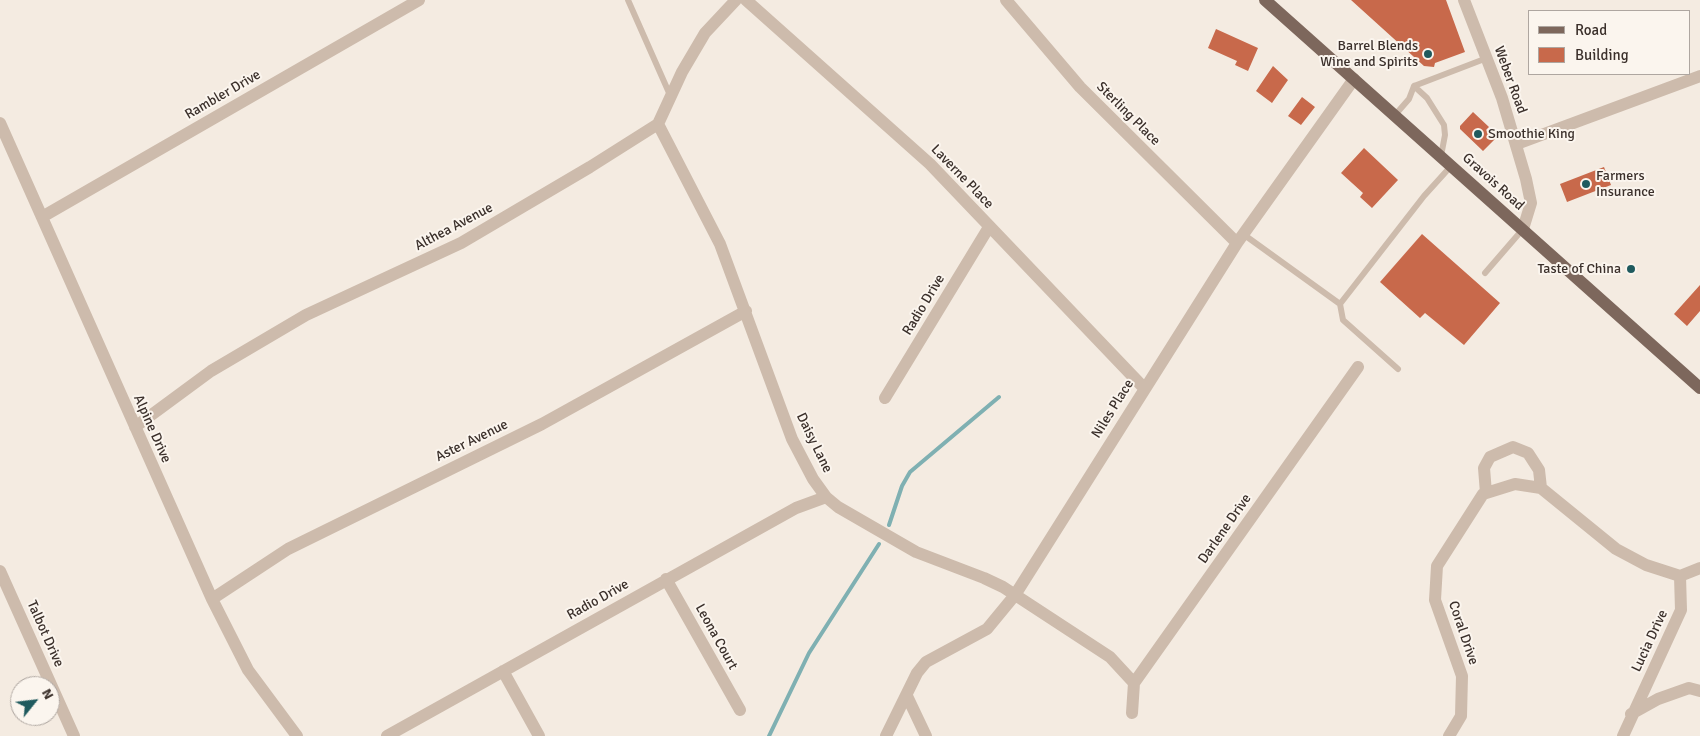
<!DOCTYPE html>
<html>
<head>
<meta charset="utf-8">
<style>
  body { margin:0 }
  #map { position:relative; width:1700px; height:736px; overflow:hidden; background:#f4ebe1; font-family:Signika,sans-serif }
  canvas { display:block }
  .legend { position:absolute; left:1528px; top:10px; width:162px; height:65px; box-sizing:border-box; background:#fbf5ee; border:1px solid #aea6a0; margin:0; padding:6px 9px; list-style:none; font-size:15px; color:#3b302b }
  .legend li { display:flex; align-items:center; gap:10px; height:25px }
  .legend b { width:25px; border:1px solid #aea6a0 }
  .north { position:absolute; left:10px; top:676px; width:50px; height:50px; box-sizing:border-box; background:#fbf5ee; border:1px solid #aea6a0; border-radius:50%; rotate:61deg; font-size:14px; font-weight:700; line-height:20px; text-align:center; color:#3b302b }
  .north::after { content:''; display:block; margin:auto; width:18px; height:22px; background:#1f5a5e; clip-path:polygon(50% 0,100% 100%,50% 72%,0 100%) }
</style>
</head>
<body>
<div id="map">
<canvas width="1700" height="736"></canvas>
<ul class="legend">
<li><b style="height:6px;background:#7d675c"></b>Road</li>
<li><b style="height:14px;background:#c8694b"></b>Building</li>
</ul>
<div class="north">N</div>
</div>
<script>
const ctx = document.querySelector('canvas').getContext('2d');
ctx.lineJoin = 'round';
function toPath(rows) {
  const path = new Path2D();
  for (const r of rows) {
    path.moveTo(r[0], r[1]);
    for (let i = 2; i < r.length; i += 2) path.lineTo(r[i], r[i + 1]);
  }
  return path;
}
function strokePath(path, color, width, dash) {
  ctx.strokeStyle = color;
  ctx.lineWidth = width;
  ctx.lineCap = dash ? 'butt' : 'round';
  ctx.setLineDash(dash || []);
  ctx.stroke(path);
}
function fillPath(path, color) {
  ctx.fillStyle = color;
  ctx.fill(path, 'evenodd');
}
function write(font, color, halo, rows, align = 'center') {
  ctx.font = font + ' Signika,sans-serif';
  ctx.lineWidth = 4;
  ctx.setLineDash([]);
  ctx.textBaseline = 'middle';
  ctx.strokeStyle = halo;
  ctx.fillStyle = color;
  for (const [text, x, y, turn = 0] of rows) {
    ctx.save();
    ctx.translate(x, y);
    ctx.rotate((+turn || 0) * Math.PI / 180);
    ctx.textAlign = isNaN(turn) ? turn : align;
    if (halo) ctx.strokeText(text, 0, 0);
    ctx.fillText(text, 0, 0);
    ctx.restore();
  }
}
strokePath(toPath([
  [889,525,902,486,910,472,999,397],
  [769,736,809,653,879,544]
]), '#7fb0b2', 4);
fillPath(toPath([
  [1351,0,1446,0,1465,52,1435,63,1434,67,1424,66],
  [1216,29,1258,48,1248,71,1235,65,1237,61,1208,48],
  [1273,66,1288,80,1272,103,1256,91],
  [1302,97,1315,107,1301,125,1288,116],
  [1473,112,1489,127,1486,130,1495,139,1483,151,1460,129,1460,126],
  [1364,148,1398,180,1372,208,1360,197,1363,193,1341,173],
  [1604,167,1611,185,1567,202,1560,184],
  [1422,234,1500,303,1464,345,1425,313,1420,318,1380,282],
  [1700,285,1700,311,1687,326,1674,314]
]), '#c8694b');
strokePath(toPath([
  [628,0,670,95],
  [1414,86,1427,98,1444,125,1445,135,1441,156],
  [1395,115,1409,99,1414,86,1487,58],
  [1243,234,1340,304,1424,196,1452,165],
  [1485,273,1523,229],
  [1340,304,1343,320,1398,369]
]), '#cdbbac', 6);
strokePath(toPath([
  [746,0,930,164,1144,388],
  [1006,0,1080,87,1237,243],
  [0,123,212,599,248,670,297,736],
  [658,124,720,244,792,439,813,479,826,497,838,507,916,552,984,578,1003,587,1110,657,1134,683],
  [1517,144,1700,76],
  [42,217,419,0],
  [885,398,989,227],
  [135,427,211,371,306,315,461,243,590,167,658,124,682,72,705,33,736,0],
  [1486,493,1484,468,1490,457,1513,447,1528,453,1539,470,1541,488],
  [0,571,74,736],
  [666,579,740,710],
  [212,599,288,549,542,424,746,311],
  [503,671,539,736],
  [907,696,926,736],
  [1132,713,1134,683,1358,367],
  [1631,714,1658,699,1689,688,1700,691],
  [387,736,796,508,826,497],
  [886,736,917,673,926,662,987,629,1015,595,1237,243,1354,79],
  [1449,736,1461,716,1462,676,1435,600,1437,566,1483,494,1515,484,1541,488,1616,549,1646,565,1680,576],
  [1623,736,1681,610,1680,576,1700,568]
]), '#cdbbac', 12);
strokePath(toPath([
  [1464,0,1502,98,1526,179,1531,203,1523,229]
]), '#cdbbac', 12);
strokePath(toPath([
  [1265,0,1700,388]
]), '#7d675c', 12);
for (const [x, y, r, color] of [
  [1428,54,5,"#1f5a5e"],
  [1478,134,5,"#1f5a5e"],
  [1586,184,5,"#1f5a5e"],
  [1631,269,5,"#1f5a5e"]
]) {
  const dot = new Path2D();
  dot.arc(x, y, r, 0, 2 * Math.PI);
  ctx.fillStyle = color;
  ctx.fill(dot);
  strokePath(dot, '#fbf5ee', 2);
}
write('14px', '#3b302b', '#fbf5ee', [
  ["Barrel Blends",1418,46],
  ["Wine and Spirits",1418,62],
  ["Smoothie King",1488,134,"left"],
  ["Farmers",1596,176,"left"],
  ["Insurance",1596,192,"left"],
  ["Taste of China",1621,269]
], 'right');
write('14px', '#3b302b', '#fbf5ee', [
  ["Weber Road",1510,80,70],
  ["Rambler Drive",223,95,-30],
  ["Sterling Place",1128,114,45],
  ["Laverne Place",962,177,46],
  ["Gravois Road",1493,182,42],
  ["Althea Avenue",454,227,-28],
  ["Radio Drive",924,305,-59],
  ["Niles Place",1113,409,-58],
  ["Alpine Drive",152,429,66],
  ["Aster Avenue",472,441,-26],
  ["Daisy Lane",814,443,64],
  ["Darlene Drive",1225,529,-55],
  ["Radio Drive",598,600,-29],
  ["Coral Drive",1463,633,71],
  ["Talbot Drive",45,634,66],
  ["Leona Court",716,637,61],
  ["Lucia Drive",1650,641,-65]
]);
</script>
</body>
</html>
